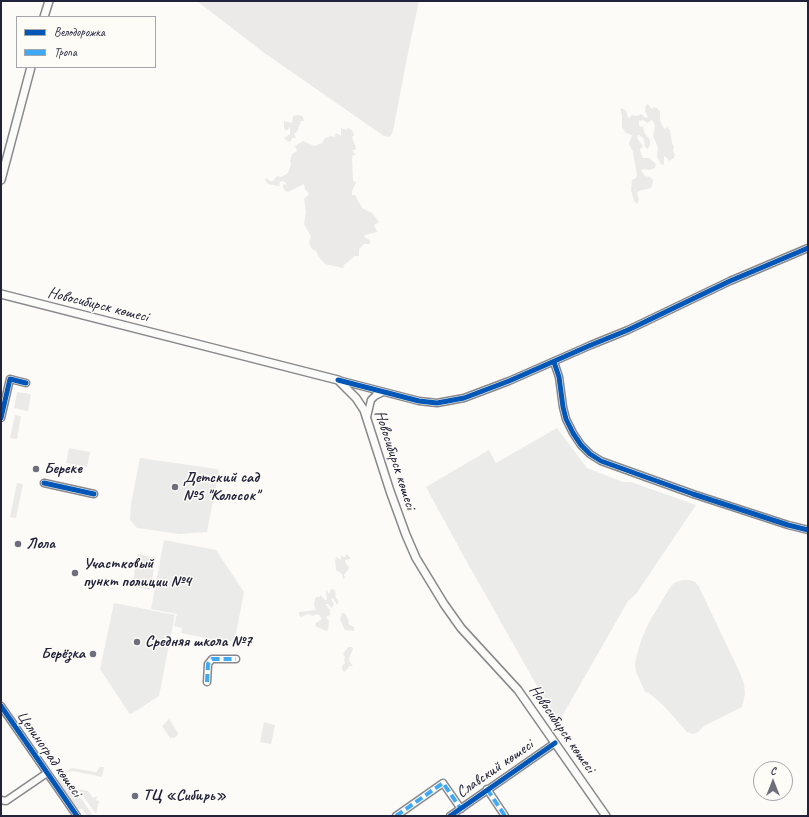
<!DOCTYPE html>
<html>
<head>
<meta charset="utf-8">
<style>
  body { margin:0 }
  #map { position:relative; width:809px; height:817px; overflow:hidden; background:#fcfbf8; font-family:Caveat,sans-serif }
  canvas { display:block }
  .frame { position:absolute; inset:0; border:2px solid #22223b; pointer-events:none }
  .legend { position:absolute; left:16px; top:16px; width:140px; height:52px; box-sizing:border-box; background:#fdfcf7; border:1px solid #a5a5ac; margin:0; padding:5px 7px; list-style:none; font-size:12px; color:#22223b }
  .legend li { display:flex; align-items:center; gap:8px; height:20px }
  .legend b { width:20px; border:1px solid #a5a5ac }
  .north { position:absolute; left:753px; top:761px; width:40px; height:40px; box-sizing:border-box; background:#fdfcf7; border:1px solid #a5a5ac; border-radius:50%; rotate:0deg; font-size:11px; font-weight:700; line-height:16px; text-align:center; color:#22223b }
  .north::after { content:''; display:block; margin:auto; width:14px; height:18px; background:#6e6e7d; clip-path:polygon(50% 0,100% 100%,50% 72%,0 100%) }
</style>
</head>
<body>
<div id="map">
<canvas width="809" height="817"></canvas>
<div class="frame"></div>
<ul class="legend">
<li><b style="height:5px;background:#0057b8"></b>Велодорожка</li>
<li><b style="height:5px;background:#3fa9f5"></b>Тропа</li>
</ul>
<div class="north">С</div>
</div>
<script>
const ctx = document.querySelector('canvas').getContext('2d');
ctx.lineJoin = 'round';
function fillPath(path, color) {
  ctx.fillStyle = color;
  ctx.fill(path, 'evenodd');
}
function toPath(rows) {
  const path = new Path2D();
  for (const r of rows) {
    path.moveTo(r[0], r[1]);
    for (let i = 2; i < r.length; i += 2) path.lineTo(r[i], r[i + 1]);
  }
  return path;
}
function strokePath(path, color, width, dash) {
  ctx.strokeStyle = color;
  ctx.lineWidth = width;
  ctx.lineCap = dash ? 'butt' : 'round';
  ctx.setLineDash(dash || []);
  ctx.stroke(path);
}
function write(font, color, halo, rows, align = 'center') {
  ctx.font = font + ' Caveat,sans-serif';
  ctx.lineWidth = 3;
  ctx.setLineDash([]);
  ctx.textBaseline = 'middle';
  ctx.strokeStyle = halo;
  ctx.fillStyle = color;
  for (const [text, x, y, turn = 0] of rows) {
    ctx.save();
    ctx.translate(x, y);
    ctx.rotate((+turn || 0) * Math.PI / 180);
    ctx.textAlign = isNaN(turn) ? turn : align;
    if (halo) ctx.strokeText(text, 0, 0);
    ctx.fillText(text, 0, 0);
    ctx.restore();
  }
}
fillPath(toPath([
  [557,428,587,468,623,482,631,482,696,505,636,594,628,601,561,718,563,722,559,725,463,555,426,487,489,450,496,463],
  [140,458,217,469,219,471,207,532,179,534,137,528,130,520,131,504],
  [164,540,216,550,244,592,235,639,227,642,181,633,182,628,174,626,177,614,151,609],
  [682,580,690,580,695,582,699,587,740,673,744,684,745,694,742,707,704,726,698,732,693,734,687,732,664,706,649,693,645,692,636,672,635,665,636,658,641,641,648,624,669,589,674,583],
  [114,603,175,615,159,696,131,714,129,713,100,669]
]), '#ebebe9');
fillPath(toPath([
  [197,1,419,1,409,48,393,131,390,137,384,136,263,52],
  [648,104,651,108,653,109,653,107,657,108,660,112,660,121,663,127,665,129,667,127,670,130,672,143,674,147,673,151,675,155,674,158,669,161,665,156,664,157,664,164,663,165,661,164,657,157,658,147,653,136,655,127,653,121,651,120,648,123,643,120,639,121,639,126,643,127,645,134,650,140,650,144,648,149,645,147,644,139,638,134,637,138,643,146,640,149,641,154,643,158,649,158,656,164,655,168,649,170,643,169,641,170,645,176,650,177,653,180,653,182,651,188,639,191,637,193,639,199,637,204,634,201,631,190,632,180,636,178,637,176,633,152,629,144,632,135,626,133,622,128,622,115,620,109,622,108,626,111,628,117,630,118,631,115,637,116,641,114,646,118,648,117,645,111,646,105],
  [299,115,303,117,304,121,301,121,297,132,294,134,296,138,292,138,291,141,289,142,284,138,290,134,290,128,289,127,288,130,285,130,284,128,284,121,292,123,293,116],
  [341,128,346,130,348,128,352,130,354,135,352,137,353,140,356,148,355,150,352,150,356,155,353,155,352,158,353,181,356,182,352,191,352,195,355,195,362,208,372,213,379,222,374,225,377,232,365,235,364,237,370,240,370,244,364,244,359,249,359,256,355,256,344,265,343,268,325,264,319,257,316,251,312,249,309,243,311,236,304,224,306,212,304,199,309,194,305,189,304,184,288,192,285,191,283,187,283,184,286,185,286,183,283,181,279,182,280,184,279,186,268,184,265,180,267,178,270,181,273,181,277,176,281,177,288,173,291,164,290,161,291,157,293,153,296,152,297,151,295,146,300,143,303,141,314,146,322,143,325,138,331,136,335,137,336,133,341,136],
  [17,392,31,394,28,411,14,408],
  [15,415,21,416,17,439,10,438],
  [69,448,90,452,87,467,66,463],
  [17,483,23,484,16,518,10,517],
  [138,554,156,558,150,590,132,586],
  [347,554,351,559,345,560,345,562,349,568,344,575,345,578,343,579,342,574,336,570,335,560,337,557,341,560,341,556,345,557],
  [331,589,335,590,336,598,339,601,337,605,334,600,332,598,331,599,334,604,332,608,328,604,325,604,330,610,330,615,326,617,329,621,328,630,326,631,315,626,316,623,322,619,319,615,316,614,313,616,308,614,301,617,299,615,299,612,316,610,314,605,315,598,317,597,320,597,321,595,325,600,327,600,326,592,327,591,329,594],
  [342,613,344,613,346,615,349,622,348,624,354,627,354,631,345,630,340,620],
  [348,647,352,647,353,649,349,658,350,662,353,666,349,666,348,669,344,672,342,669,342,666,345,663,344,660,345,657,343,654],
  [169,719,178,733,177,736,174,738,170,738,162,726],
  [264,722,275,725,271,744,260,742],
  [100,767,104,767,102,777,73,771,68,772,67,771,72,768,96,772],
  [64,773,81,798,93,816,87,816,82,809,77,809,57,781,59,776],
  [78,789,88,791,93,798,97,796,96,800,99,801,96,814]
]), '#ebeae8');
const minor = toPath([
  [554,362,559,377,563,407,566,419,573,433,581,445,590,454,601,461,693,494,788,525,808,530],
  [338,380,419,401,437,403,464,398,509,381,591,345,628,330,730,281,808,248],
  [367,417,371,400,375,396,383,392],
  [1,418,10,379,26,383],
  [44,483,94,494],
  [207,682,208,664,212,659,236,659],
  [1,706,77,816],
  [487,789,505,816],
  [1,800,6,801,47,773],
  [396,816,443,783,461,809],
  [450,816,555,743]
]);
const major = toPath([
  [44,17,49,1],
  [1,180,31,67],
  [1,294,338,380,356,398,364,410,390,491,406,535,416,558,444,604,461,628,518,690,606,816]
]);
strokePath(minor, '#88888c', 9);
strokePath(major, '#88888c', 10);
strokePath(minor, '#fbfbf9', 6);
strokePath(major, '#fbfbf9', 7);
strokePath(toPath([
  [207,682,208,664,212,659,236,659],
  [487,789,505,816],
  [396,816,443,783,461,809]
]), '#3fa9f5', 4, [8, 4]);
strokePath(toPath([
  [554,362,559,377,563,407,566,419,573,433,581,445,590,454,601,461,693,494,788,525,808,530],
  [338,380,419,401,437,403,464,398,509,381,591,345,628,330,730,281,808,248],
  [1,418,10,379,26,383],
  [44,483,94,494],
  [1,706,77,816],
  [450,816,555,743]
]), '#0057b8', 5);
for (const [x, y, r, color] of [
  [36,469,4,"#6e6e7d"],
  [175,487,4,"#6e6e7d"],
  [18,544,4,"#6e6e7d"],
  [75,573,4,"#6e6e7d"],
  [137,642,4,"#6e6e7d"],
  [93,654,4,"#6e6e7d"],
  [135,796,4,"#6e6e7d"]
]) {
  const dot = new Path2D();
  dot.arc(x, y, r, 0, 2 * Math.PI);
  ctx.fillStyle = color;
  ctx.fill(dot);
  strokePath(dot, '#fdfcf7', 1.5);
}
write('16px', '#22223b', '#fdfcf7', [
  ["Новосибирск көшесі",98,305,14],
  ["Новосибирск көшесі",395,460,72],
  ["Новосибирск көшесі",562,729,55],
  ["Целиноград көшесі",49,754,55],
  ["Славский көшесі",495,769,-35]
]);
write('bold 16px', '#22223b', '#fdfcf7', [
  ["Береке",44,469],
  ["Детский сад",183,478],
  ["№5 \"Колосок\"",183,496],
  ["Лола",26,544],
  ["Участковый",83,564],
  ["пункт полиции №4",83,582],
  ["Средняя школа №7",145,642],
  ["Берёзка",85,654,"right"],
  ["ТЦ «Сибирь»",143,796]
], 'left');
</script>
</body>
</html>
